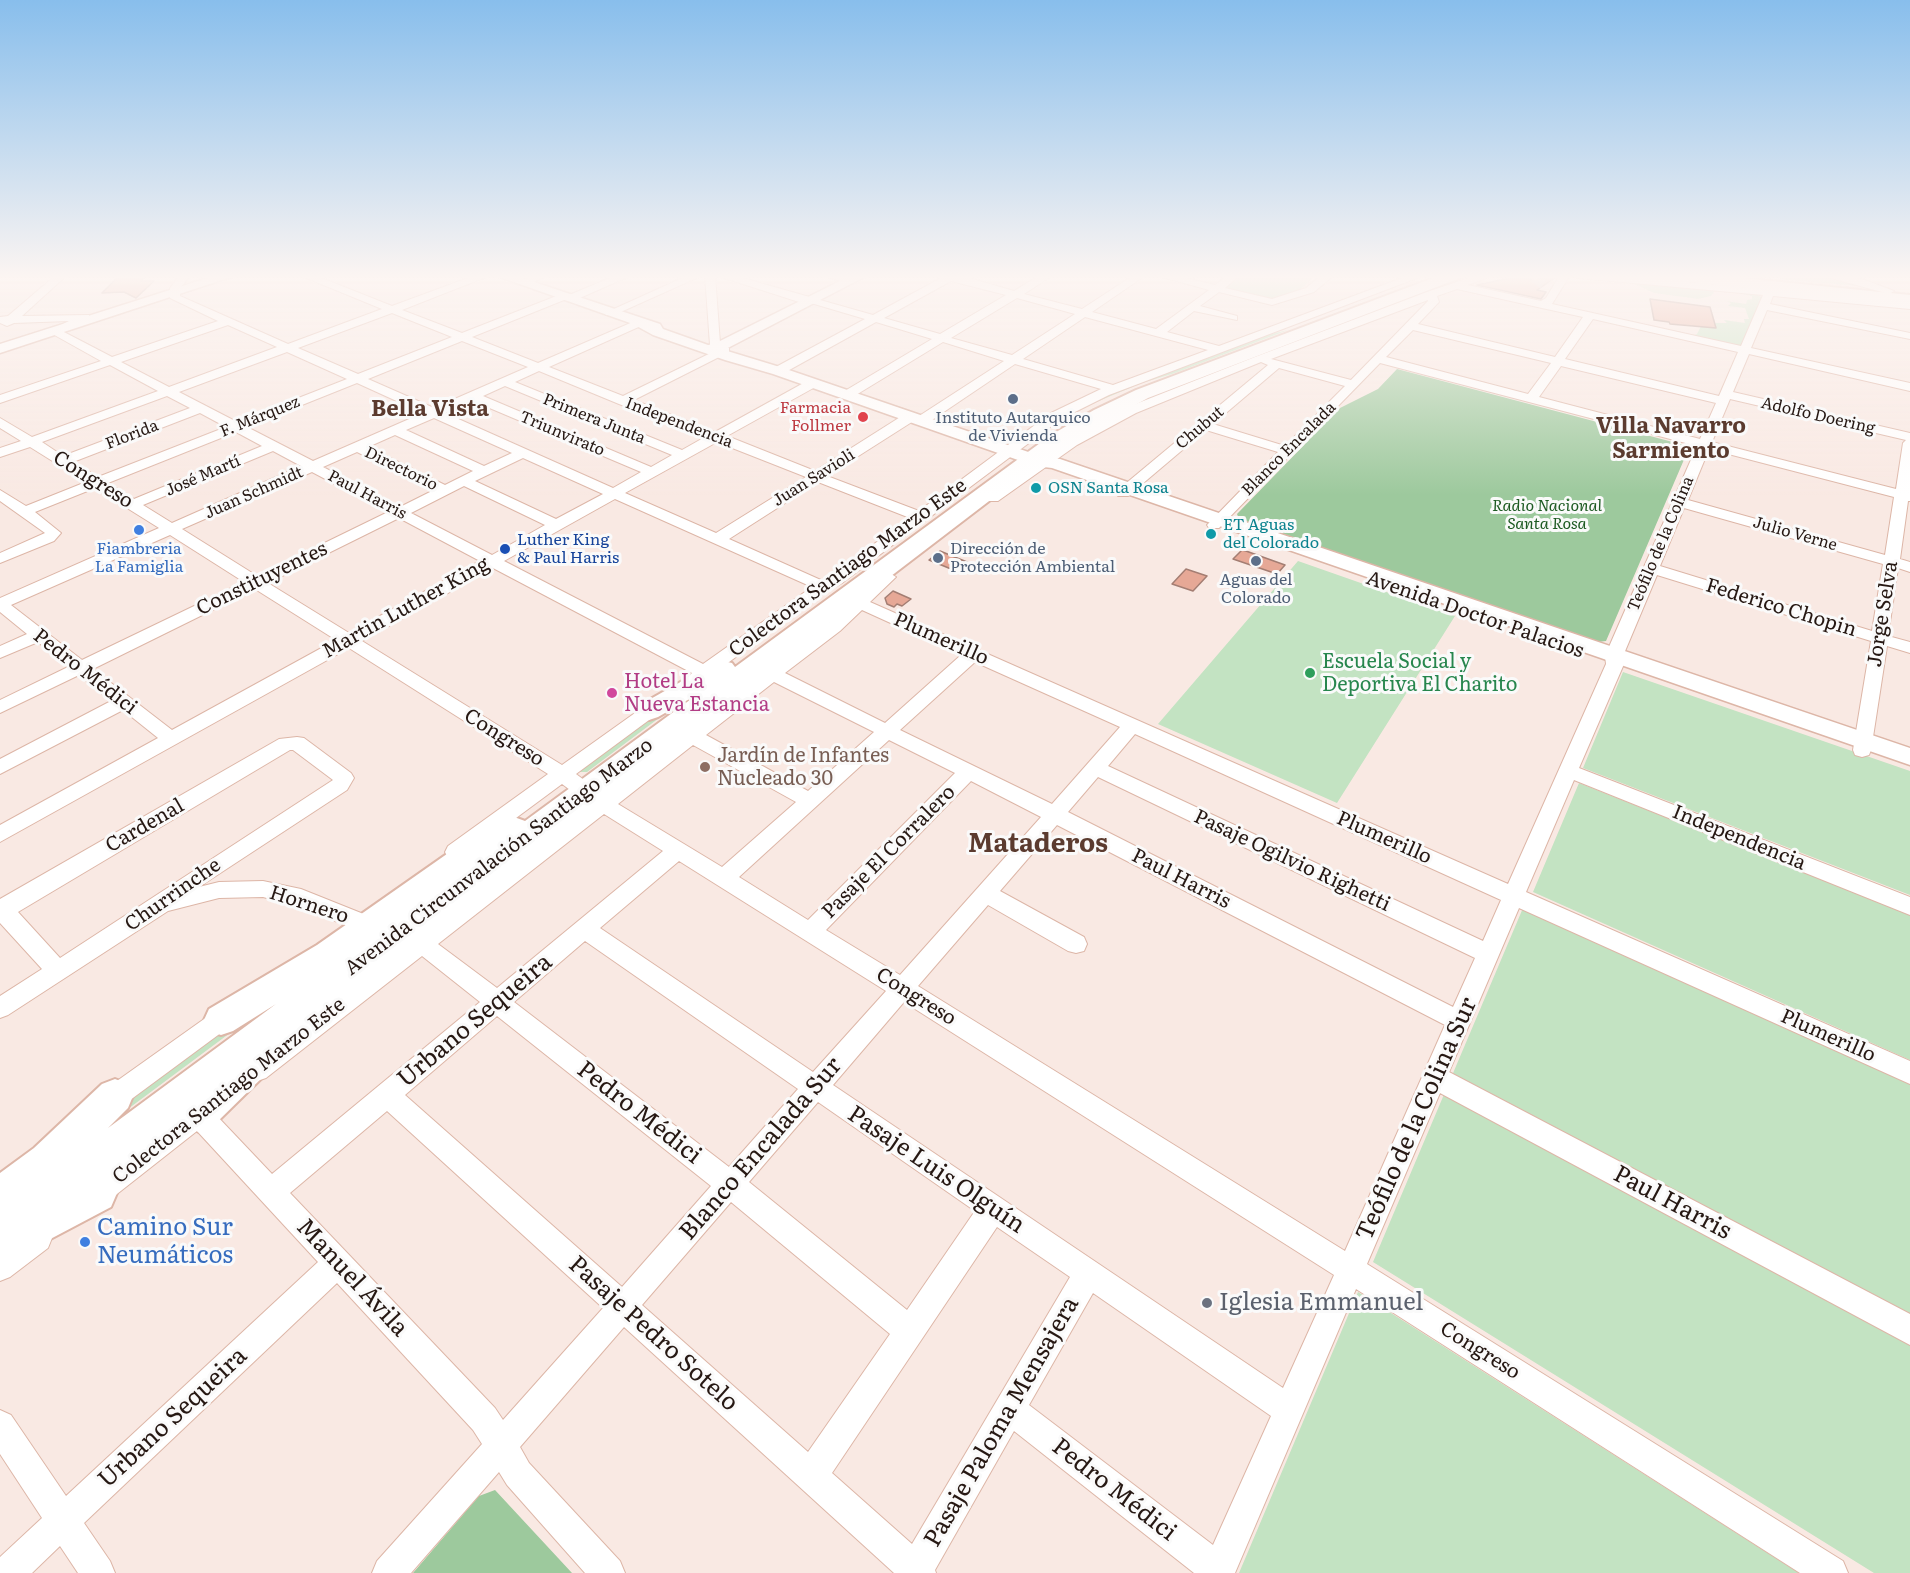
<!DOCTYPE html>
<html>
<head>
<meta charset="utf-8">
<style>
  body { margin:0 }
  canvas { display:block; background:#f9e9e3 }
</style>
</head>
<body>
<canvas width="1910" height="1573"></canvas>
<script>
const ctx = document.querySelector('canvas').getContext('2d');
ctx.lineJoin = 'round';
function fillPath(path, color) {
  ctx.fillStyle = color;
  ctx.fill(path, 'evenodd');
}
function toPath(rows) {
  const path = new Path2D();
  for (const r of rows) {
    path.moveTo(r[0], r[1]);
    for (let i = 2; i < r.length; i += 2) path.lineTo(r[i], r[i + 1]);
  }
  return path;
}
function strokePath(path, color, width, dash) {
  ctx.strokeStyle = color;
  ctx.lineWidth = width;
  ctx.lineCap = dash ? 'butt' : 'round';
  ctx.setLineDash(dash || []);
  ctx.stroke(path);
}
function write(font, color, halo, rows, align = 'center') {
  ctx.font = font + ' Literata,serif';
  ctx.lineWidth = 6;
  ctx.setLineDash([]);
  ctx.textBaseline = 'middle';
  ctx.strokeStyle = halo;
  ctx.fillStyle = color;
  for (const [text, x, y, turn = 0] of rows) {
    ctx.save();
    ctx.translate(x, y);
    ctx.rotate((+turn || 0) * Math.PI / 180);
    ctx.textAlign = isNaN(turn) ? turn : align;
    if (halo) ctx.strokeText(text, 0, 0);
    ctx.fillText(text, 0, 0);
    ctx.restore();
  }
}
fillPath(toPath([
  [1241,275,1316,275,1299,291,1280,298,1267,298,1224,289],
  [1781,275,1819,275,1856,282,1862,286,1787,280,1780,278],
  [1637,283,1711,290,1714,292,1711,296,1698,299,1654,293,1637,285],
  [1737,293,1756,294,1763,298,1741,346,1693,336,1697,334,1701,326,1716,328,1715,323,1727,323,1724,320,1745,323,1744,319,1749,319,1745,308,1728,306,1731,303,1726,301,1746,304,1747,300,1752,299,1752,296],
  [1288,330,1175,373,1142,383,1077,410,1101,397,1263,336],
  [1298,561,1455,616,1337,803,1158,724],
  [1623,672,1910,771,1910,895,1583,768],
  [695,691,587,772,577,772,661,708],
  [1579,783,1910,914,1910,1060,1533,892],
  [1523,908,1910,1083,1910,1573,1874,1573,1373,1262],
  [312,972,58,1161,115,1106,235,1018],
  [1358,1292,1799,1573,1239,1573]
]), '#c3e3c2');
fillPath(toPath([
  [1397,369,1684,445,1689,448,1606,641,1598,642,1239,519,1237,514,1340,408,1378,389],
  [495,1490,572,1573,413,1573,479,1496]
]), '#9dc99d');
const building = toPath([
  [120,275,146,275,141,281,154,281,136,298,124,292,102,293,120,275],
  [1542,277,1556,277,1537,290,1546,292,1541,299,1477,285,1510,278,1528,278,1536,282,1542,277],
  [1650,299,1710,307,1716,328,1670,324,1669,322,1654,320,1650,299],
  [1242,550,1246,551,1285,565,1277,574,1233,559,1242,550],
  [940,551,967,562,956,571,929,560,940,551],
  [1186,569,1207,576,1193,591,1172,584,1186,569],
  [893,591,911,599,902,606,897,604,894,607,887,604,885,598,893,591]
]);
fillPath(building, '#e6a896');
strokePath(building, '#a47e73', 1.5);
strokePath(toPath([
  [1535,277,1545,285]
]), '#cfbfb9', 11, [11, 6]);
const minor = toPath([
  [56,275,67,275,22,316,89,315,89,319,62,331,112,357,218,321,170,298,170,288,180,275,191,275,180,288,180,296,288,344,382,309,299,275,314,275,392,306,476,275,491,275,402,310,462,333,559,295,567,296,617,275,632,275,573,301,564,300,472,337,538,363,635,321,643,321,643,325,549,367,623,396,721,348,729,348,729,352,634,400,715,432,809,380,817,380,817,386,727,436,815,471,905,414,915,414,916,417,915,420,827,476,919,511,1051,413,1101,389,1015,364,926,424,916,424,915,421,916,418,1004,361,943,342,851,398,843,398,841,395,843,392,932,339,876,322,782,374,774,374,774,368,865,319,811,303,799,302,715,275,720,343,718,345,710,345,705,275,732,275,873,315,941,278,937,275,959,275,1014,291,1040,275,1053,275,1024,294,1082,309,1134,275,1146,275,1092,312,1156,329,1209,290,1155,275,1174,275,1215,285,1228,275,1240,275,1225,288,1272,299,1306,288,1322,275,1334,275,1314,292,1272,305,1219,292,1200,306,1237,316,1237,320,1194,311,1167,332,1219,346,1410,275,1425,275,1109,395,1061,419,842,583,813,600,702,682,690,682,687,678,692,673,493,568,362,641,562,765,656,698,668,698,671,702,668,706,576,774,603,794,828,623,882,574,888,572,896,577,870,602,1508,884,1606,664,1605,656,1697,446,1380,363,1219,528,1209,528,1207,525,1278,452,1206,430,1128,496,1118,496,1116,493,1118,490,1268,365,1261,362,1136,413,1077,445,998,501,988,501,986,498,988,495,1067,439,1128,407,1255,357,1427,292,1478,275,1494,275,1468,285,1541,301,1546,298,1560,275,1570,275,1552,304,1741,346,1763,295,1578,278,1573,275,1614,275,1910,303,1910,309,1773,296,1770,304,1910,333,1910,339,1767,310,1751,348,1910,383,1910,391,1749,354,1733,392,1910,433,1910,501,1908,501,1900,559,1910,562,1910,572,1898,568,1888,636,1910,642,1910,653,1887,646,1871,750,1869,755,1862,757,1855,755,1853,750,1871,641,1657,575,1623,656,1624,664,1579,768,1910,897,1910,915,1574,780,1526,892,1910,1061,1910,1084,1519,908,1449,1072,1910,1314,1910,1345,1440,1093,1367,1264,1843,1561,1848,1573,1800,1573,1356,1289,1235,1573,1194,1573,1014,1431,935,1570,936,1573,894,1573,624,1327,520,1447,529,1463,620,1561,625,1573,585,1573,507,1485,499,1472,411,1573,372,1573,377,1561,482,1444,473,1430,337,1283,84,1523,110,1561,115,1573,78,1573,60,1546,32,1573,0,1573,0,1557,42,1518,0,1454,0,1410,11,1415,66,1496,318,1262,197,1131,103,1205,93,1209,83,1205,80,1196,83,1187,196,1102,205,1098,214,1102,218,1110,216,1115,272,1174,480,1002,422,956,266,1078,257,1081,248,1078,245,1070,248,1062,589,804,562,784,462,858,455,860,448,858,445,852,448,846,548,774,349,648,0,842,0,825,158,738,123,710,0,774,0,759,111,701,79,675,0,713,0,700,68,667,38,642,0,658,0,646,27,634,0,612,0,598,159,528,95,488,35,512,61,533,54,541,0,563,0,553,45,533,0,501,0,490,26,506,86,482,30,447,0,457,0,448,21,441,0,428,0,418,32,437,158,391,110,365,0,403,0,395,101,361,49,332,51,330,58,329,59,326,69,321,14,323,7,326,0,323,0,317,8,316,56,275],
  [951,281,1006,295,940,334,884,318,951,281],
  [1457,289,1542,308,1583,317,1555,357,1418,324,1439,302,1437,296,1457,289],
  [1017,298,1075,314,1012,355,951,338,1017,298],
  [1428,300,1428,301,1351,380,1271,359,1428,300],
  [392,313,452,337,358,374,298,348,392,313],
  [1085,317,1208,350,1113,385,1023,359,1085,317],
  [1593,319,1738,352,1719,396,1565,359,1593,319],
  [228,325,277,347,169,387,121,362,228,325],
  [1413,330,1551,363,1528,394,1386,357,1413,330],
  [462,341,528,367,434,408,368,379,462,341],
  [287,352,347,379,237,422,179,392,287,352],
  [1561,366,1716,403,1700,439,1539,397,1561,366],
  [1279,368,1345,386,1285,446,1213,424,1279,368],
  [539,371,619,404,705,437,682,450,515,382,539,371],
  [357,383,423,413,313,461,247,427,357,383],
  [505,386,672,455,651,467,483,396,505,386],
  [167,396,190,408,63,456,42,442,167,396],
  [1730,399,1906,440,1903,443,1896,489,1712,442,1730,399],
  [473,401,641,472,613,488,445,413,473,401],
  [200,413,226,427,98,477,73,462,200,413],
  [434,418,512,453,484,466,406,430,434,418],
  [236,432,262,446,134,499,108,483,236,432],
  [395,435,473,471,445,485,368,447,395,435],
  [717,442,806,477,716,533,625,493,717,442],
  [1709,449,1894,497,1885,555,1688,500,1709,449],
  [273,451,301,466,172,523,143,505,273,451],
  [357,452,434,490,400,507,323,467,357,452],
  [523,458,603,494,556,519,475,481,523,458],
  [312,472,388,512,257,576,182,529,312,472],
  [818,482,910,518,823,581,729,539,818,482],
  [464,486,545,525,492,555,411,513,464,486],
  [615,499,812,587,703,664,504,561,615,499],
  [1684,508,1883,564,1872,631,1660,566,1684,508],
  [399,518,480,561,349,633,268,583,399,518],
  [170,535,244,582,82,660,11,605,170,535],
  [255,589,336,640,172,730,93,669,255,589],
  [862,610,961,655,885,723,785,673,840,631,862,610],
  [975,662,1120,727,1052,804,900,730,975,662],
  [774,682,874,732,808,791,706,735,774,682],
  [1135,734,1501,900,1483,941,1108,766,1135,734],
  [889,740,955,773,808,920,739,877,889,740],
  [693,745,796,802,722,867,618,804,693,745],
  [1098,777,1475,958,1453,1007,1068,812,1098,777],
  [971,781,1041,817,900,975,826,930,971,781],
  [604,814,663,851,497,988,438,944,604,814],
  [1057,825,1445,1025,1345,1251,918,986,988,905,1068,951,1076,953,1084,951,1087,944,1084,937,1000,891,1057,825],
  [679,861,886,991,813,1072,600,928,679,861],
  [585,941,798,1089,729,1167,514,1002,585,941],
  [904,1002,1334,1275,1283,1388,833,1085,904,1002],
  [497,1016,711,1186,622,1287,405,1095,497,1016],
  [818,1102,975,1211,907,1310,749,1182,818,1102],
  [387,1111,603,1308,503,1420,495,1408,290,1193,387,1111],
  [731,1202,890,1334,808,1452,642,1305,731,1202],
  [997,1227,1070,1277,912,1544,832,1473,997,1227],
  [1093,1293,1271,1416,1213,1545,1029,1405,1093,1293],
  [533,275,548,275,527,285,518,283,533,275],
  [689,275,703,275,614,315,606,315,605,313,689,275],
  [822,275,840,275,855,281,850,284,822,275],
  [1528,275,1539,275,1540,277,1535,280,1528,275],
  [1820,275,1842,275,1865,280,1894,291,1889,294,1820,275],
  [297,737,304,738,351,773,354,778,347,790,199,887,219,882,263,881,301,889,366,915,369,921,366,927,358,930,297,906,263,897,219,898,168,911,8,1015,0,1018,0,996,42,969,0,923,0,899,279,739,297,737],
  [290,750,293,750,333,780,60,958,18,912,290,750],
  [229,1004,237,1007,241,1014,237,1021,118,1109,109,1113,100,1109,96,1101,100,1093,221,1007,229,1004],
  [38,1224,48,1228,52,1238,48,1248,10,1277,0,1281,0,1250,28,1228,38,1224]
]);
const major = toPath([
  [217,275,237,275,0,353,0,344,217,275],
  [494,275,513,275,660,324,663,329,708,345,714,344,852,275,868,275,724,350,783,368,1043,457,1060,459,1910,748,1910,765,1052,468,1035,466,773,374,725,360,653,335,633,324,494,275]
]);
const highway = toPath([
  [1441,275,1462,275,1460,278,1148,398,1065,443,274,1048,278,1056,273,1067,212,1127,199,1132,186,1127,182,1118,105,1177,111,1179,117,1193,111,1207,22,1254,9,1249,0,1252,0,1173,34,1148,102,1084,115,1079,128,1084,133,1096,128,1108,108,1128,276,1004,233,1031,221,1035,209,1031,204,1020,209,1009,317,945,454,849,504,820,514,817,525,821,698,694,658,717,649,720,640,717,636,711,640,705,714,663,723,661,732,663,735,667,1051,435,1094,410,1136,390,1441,275],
  [1628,275,1712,275,1910,295,1910,305,1689,282,1683,285,1635,279,1628,275]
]);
strokePath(minor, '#ddb6a7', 2);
strokePath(major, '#ddb6a7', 3);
strokePath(highway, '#ddb6a7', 4);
fillPath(minor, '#fff');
fillPath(major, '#fff');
fillPath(highway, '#fff');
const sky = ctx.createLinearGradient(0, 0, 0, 495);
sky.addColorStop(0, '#88beec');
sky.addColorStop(0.56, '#fcf5f2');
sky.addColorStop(1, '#fcf5f200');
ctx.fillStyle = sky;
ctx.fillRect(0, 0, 1910, 495);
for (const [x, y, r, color] of [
  [1013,399,6,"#5c6f8a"],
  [863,417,6,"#e0444e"],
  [1036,488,6,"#0f9aa8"],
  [139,530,6,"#3f7fe0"],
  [1211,534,6,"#0f9aa8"],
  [505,549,6,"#1a4fb4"],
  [938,558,6,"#5c6f8a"],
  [1256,561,6,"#5c6f8a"],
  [1310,673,6,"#2e9e5b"],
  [612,693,6,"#d1479c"],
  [705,767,6,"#8d6e63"],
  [85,1242,6,"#3f7fe0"],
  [1207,1303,6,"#6b7280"]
]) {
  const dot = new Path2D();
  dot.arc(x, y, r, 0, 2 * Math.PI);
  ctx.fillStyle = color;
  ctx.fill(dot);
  strokePath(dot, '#fafafa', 2);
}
write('16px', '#be3a42', '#fafafa', [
  ["Farmacia",851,408],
  ["Follmer",851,426]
], 'right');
write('16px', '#261813', '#fafafa', [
  ["Adolfo Doering",1818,416,13],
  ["F. Márquez",260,417,-22],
  ["Primera Junta",594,419,22],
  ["Independencia",679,423,21],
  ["Chubut",1200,428,-40],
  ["Triunvirato",562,434,23],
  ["Florida",132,435,-21],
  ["Blanco Encalada",1289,449,-45],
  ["Directorio",401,469,26],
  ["José Martí",203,476,-23],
  ["Juan Savioli",814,478,-32],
  ["Juan Schmidt",254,493,-24],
  ["Paul Harris",367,495,28],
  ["Julio Verne",1795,534,16],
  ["Teófilo de la Colina",1661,544,-67]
]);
write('16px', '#4e5e75', '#fafafa', [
  ["Instituto Autarquico",1013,418],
  ["de Vivienda",1013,436],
  ["Dirección de",950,549,"left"],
  ["Protección Ambiental",950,567,"left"],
  ["Aguas del",1256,580],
  ["Colorado",1256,598]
]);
write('16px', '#0d838f', '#fafafa', [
  ["OSN Santa Rosa",1048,488],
  ["ET Aguas",1223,525],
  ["del Colorado",1223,543]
], 'left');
write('italic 16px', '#1e5b23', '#fafafa', [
  ["Radio Nacional",1547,506],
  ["Santa Rosa",1547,524]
]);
write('16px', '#164399', '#fafafa', [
  ["Luther King",517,540],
  ["& Paul Harris",517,558]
], 'left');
write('16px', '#366cbe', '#fafafa', [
  ["Fiambreria",139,549],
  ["La Famiglia",139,567]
]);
write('20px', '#261813', '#fafafa', [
  ["Congreso",93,480,32],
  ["Colectora Santiago Marzo Este",848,568,-36],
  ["Constituyentes",262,579,-26],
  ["Martin Luther King",406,608,-29],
  ["Federico Chopin",1781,608,17],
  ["Jorge Selva",1883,614,-81],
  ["Avenida Doctor Palacios",1475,615,19],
  ["Plumerillo",941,639,24],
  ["Pedro Médici",85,672,38],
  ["Congreso",504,738,32],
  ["Cardenal",145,826,-30],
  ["Plumerillo",1384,838,24],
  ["Independencia",1739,838,22],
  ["Pasaje El Corralero",889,852,-45],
  ["Avenida Circunvalación Santiago Marzo",499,857,-37],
  ["Pasaje Ogilvio Righetti",1292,861,25],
  ["Paul Harris",1181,879,27],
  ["Churrinche",173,895,-35],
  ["Hornero",309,905,18],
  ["Congreso",916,997,32],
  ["Plumerillo",1828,1036,24],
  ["Colectora Santiago Marzo Este",229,1091,-38],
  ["Congreso",1480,1351,32]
]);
write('20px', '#27864d', '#fafafa', [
  ["Escuela Social y",1322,662],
  ["Deportiva El Charito",1322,685]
], 'left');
write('20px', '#b23c85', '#fafafa', [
  ["Hotel La",624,682],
  ["Nueva Estancia",624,705]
], 'left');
write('20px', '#785e54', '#fafafa', [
  ["Jardín de Infantes",717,756],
  ["Nucleado 30",717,779]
], 'left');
write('bold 22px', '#5b3b2f', '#fafafa', [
  ["Bella Vista",430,410],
  ["Villa Navarro",1671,427],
  ["Sarmiento",1671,452]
]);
write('24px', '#261813', '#fafafa', [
  ["Urbano Sequeira",475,1021,-40],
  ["Pedro Médici",639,1113,38],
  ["Teófilo de la Colina Sur",1417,1119,-66],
  ["Blanco Encalada Sur",761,1149,-49],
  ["Pasaje Luis Olguín",936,1170,34],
  ["Paul Harris",1672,1203,28],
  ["Manuel Ávila",352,1278,47],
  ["Pasaje Pedro Sotelo",653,1334,42],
  ["Urbano Sequeira",173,1418,-43],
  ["Pasaje Paloma Mensajera",1002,1422,-60],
  ["Pedro Médici",1114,1490,38]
]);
write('24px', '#366cbe', '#fafafa', [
  ["Camino Sur",97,1228],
  ["Neumáticos",97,1256]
], 'left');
write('24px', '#5b616d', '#fafafa', [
  ["Iglesia Emmanuel",1219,1303]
], 'left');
write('bold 26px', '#5b3b2f', '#fafafa', [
  ["Mataderos",1038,844]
]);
</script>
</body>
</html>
